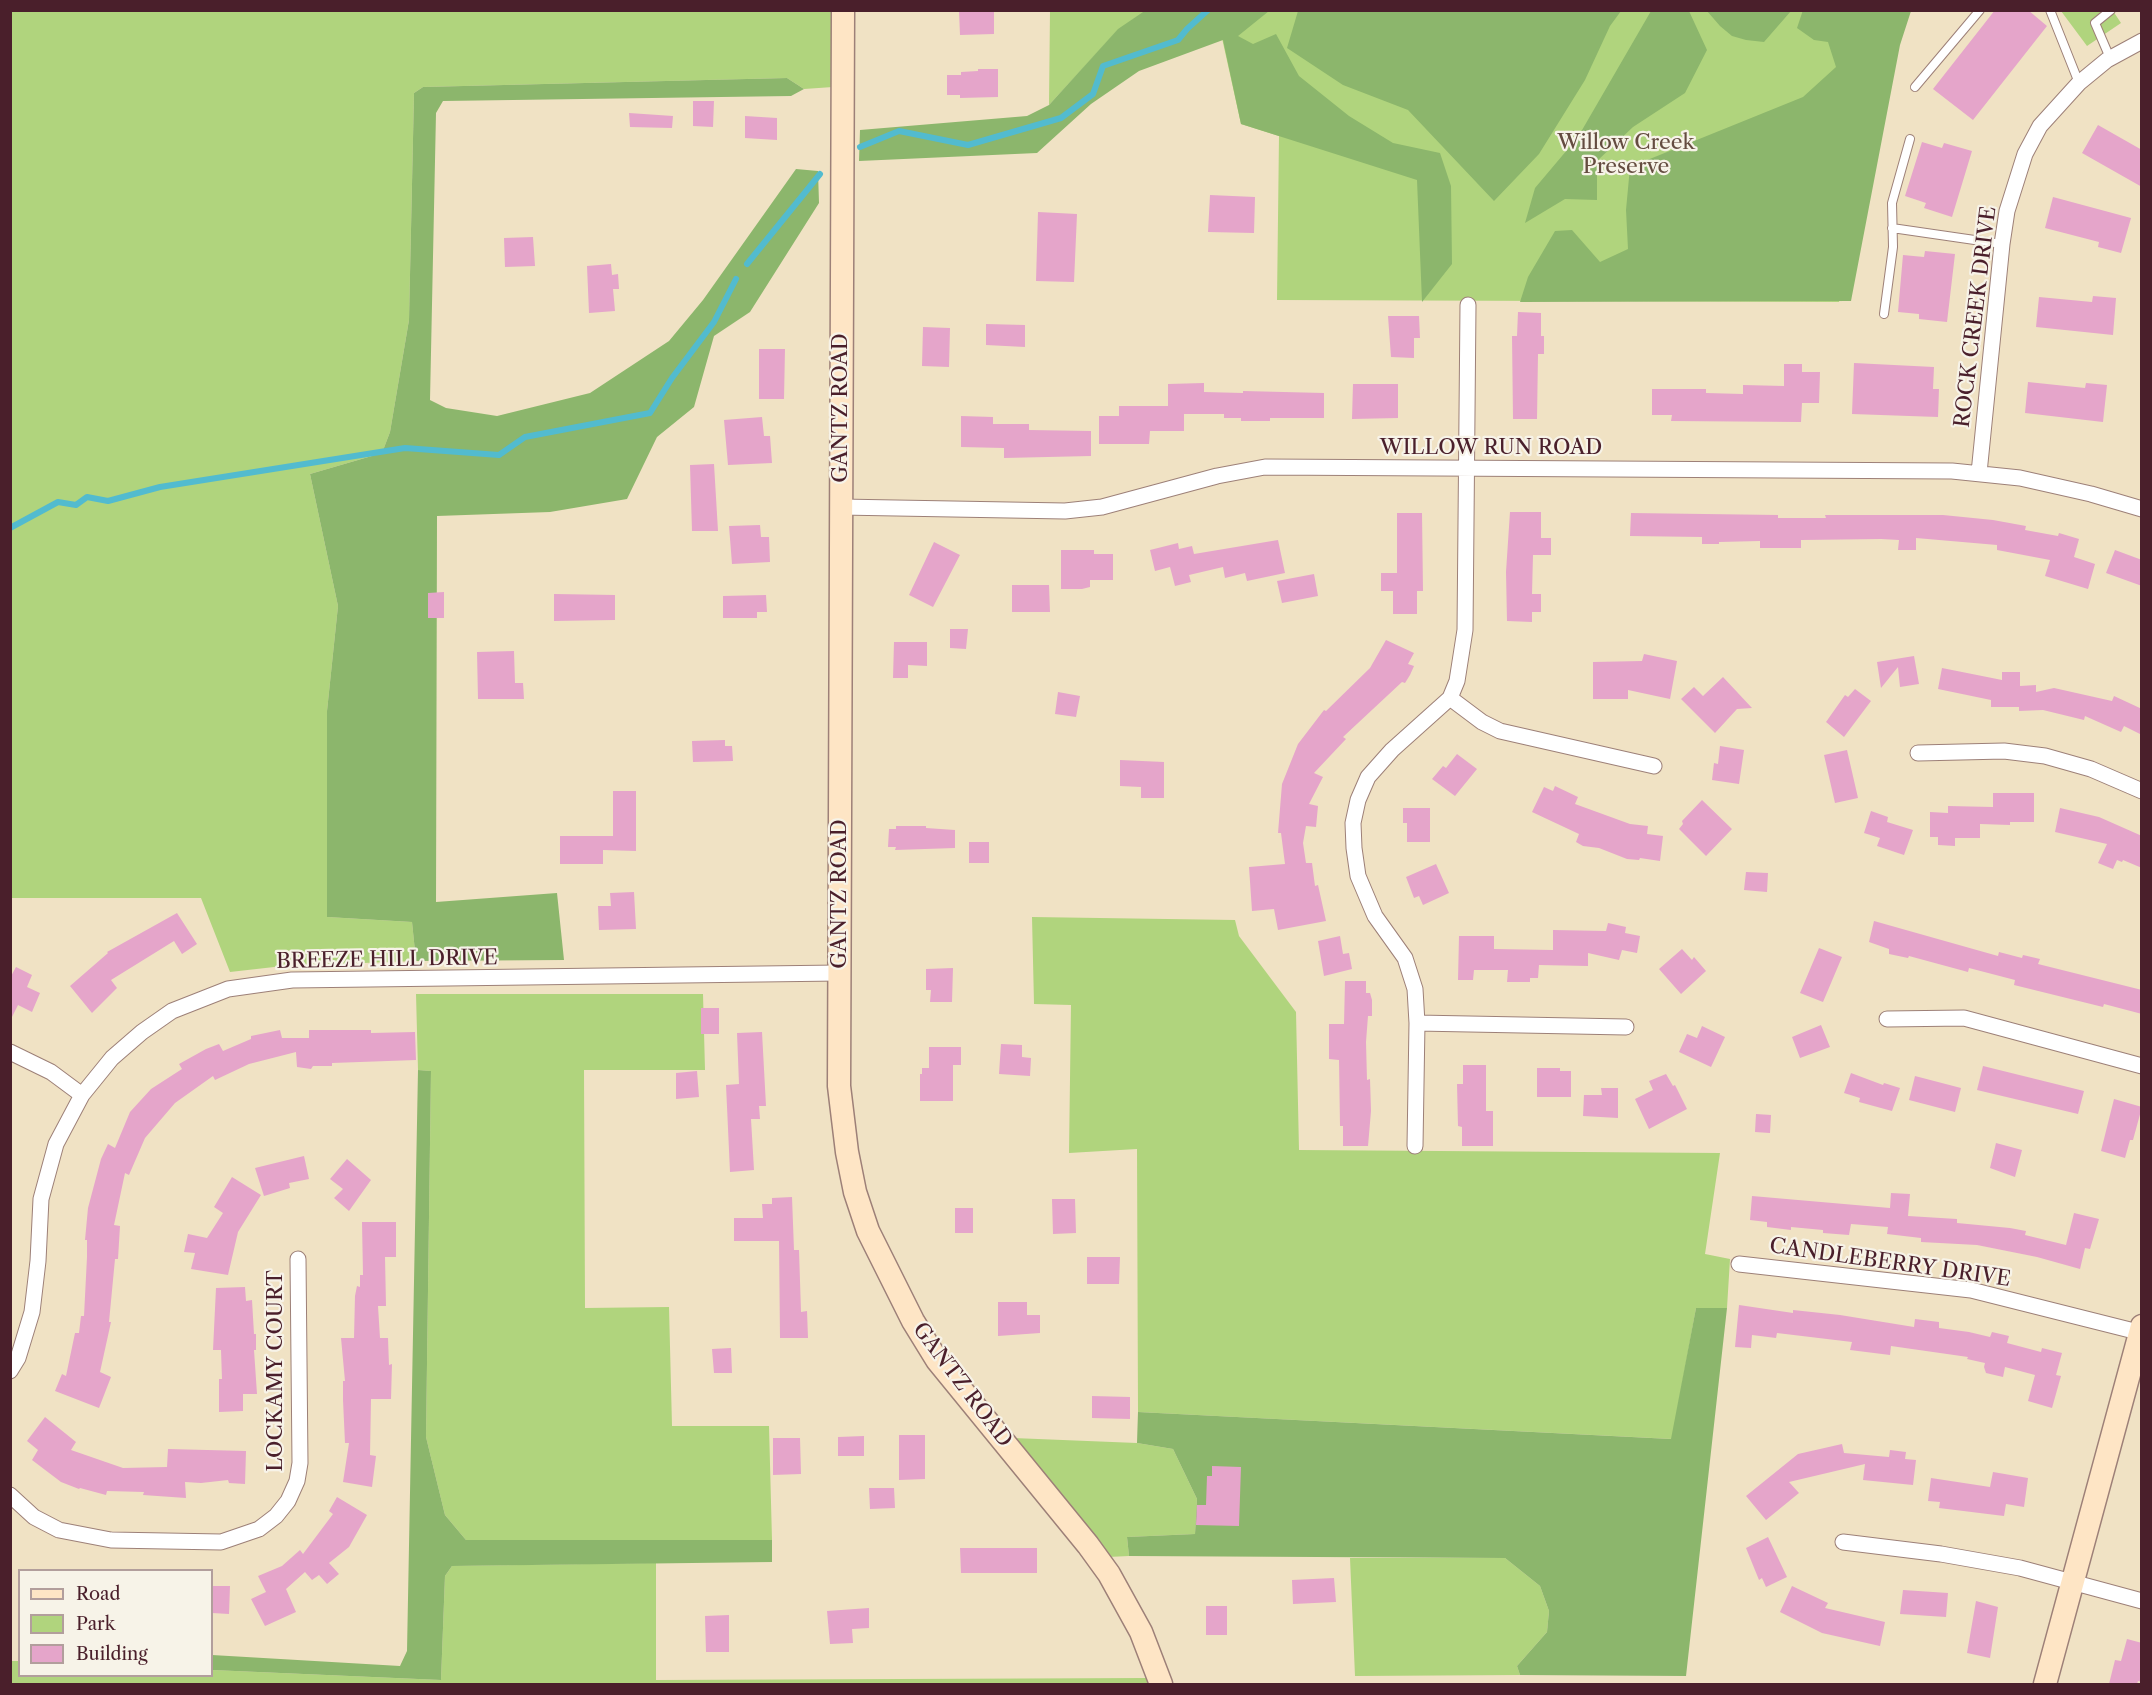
<!DOCTYPE html>
<html>
<head>
<meta charset="utf-8">
<style>
  body { margin:0 }
  #map { position:relative; width:2152px; height:1695px; overflow:hidden; background:#f0e2c4; font-family:"Libre Caslon Text",serif }
  canvas { display:block }
  .frame { position:absolute; inset:0; border:12px solid #4a1f2b; pointer-events:none }
  .legend { position:absolute; left:18px; top:1569px; width:195px; height:108px; box-sizing:border-box; background:#f7f3e8; border:2px solid #b29e9c; margin:0; padding:8px 10px; list-style:none; font-size:18px; color:#4a1f2b }
  .legend li { display:flex; align-items:center; gap:12px; height:30px }
  .legend b { width:30px; border:2px solid #b29e9c }
</style>
</head>
<body>
<div id="map">
<canvas width="2152" height="1695"></canvas>
<div class="frame"></div>
<ul class="legend">
<li><b style="height:8px;background:#fee5c5"></b>Road</li>
<li><b style="height:16px;background:#b0d47d"></b>Park</li>
<li><b style="height:16px;background:#e5a5ca"></b>Building</li>
</ul>
</div>
<script>
const ctx = document.querySelector('canvas').getContext('2d');
ctx.lineJoin = 'round';
function fillPath(path, color) {
  ctx.fillStyle = color;
  ctx.fill(path, 'evenodd');
}
function toPath(rows) {
  const path = new Path2D();
  for (const r of rows) {
    path.moveTo(r[0], r[1]);
    for (let i = 2; i < r.length; i += 2) path.lineTo(r[i], r[i + 1]);
  }
  return path;
}
function strokePath(path, color, width, dash) {
  ctx.strokeStyle = color;
  ctx.lineWidth = width;
  ctx.lineCap = dash ? 'butt' : 'round';
  ctx.setLineDash(dash || []);
  ctx.stroke(path);
}
function write(font, color, halo, rows, align = 'center') {
  ctx.font = font + ' "Libre Caslon Text",serif';
  ctx.lineWidth = 4.5;
  ctx.setLineDash([]);
  ctx.textBaseline = 'middle';
  ctx.strokeStyle = halo;
  ctx.fillStyle = color;
  for (const [text, x, y, turn = 0] of rows) {
    ctx.save();
    ctx.translate(x, y);
    ctx.rotate((+turn || 0) * Math.PI / 180);
    ctx.textAlign = isNaN(turn) ? turn : align;
    if (halo) ctx.strokeText(text, 0, 0);
    ctx.fillText(text, 0, 0);
    ctx.restore();
  }
}
fillPath(toPath([
  [11,11,832,11,833,87,804,89,787,78,423,87,414,93,409,320,390,432,382,453,310,474,338,606,327,711,327,917,412,922,416,961,283,966,230,972,201,898,11,898],
  [1050,11,1146,11,1118,30,1049,105],
  [1216,11,1872,11,1839,302,1277,300,1279,136,1241,124],
  [2061,11,2113,11,2121,23,2087,46],
  [1032,917,1235,920,1239,936,1296,1012,1299,1150,1720,1153,1705,1254,1730,1259,1727,1308,1696,1308,1672,1439,1138,1412,1137,1149,1069,1153,1071,1005,1034,1004],
  [416,994,703,994,705,1070,584,1070,585,1308,669,1307,672,1426,769,1426,772,1540,466,1540,445,1515,426,1437,431,1071,418,1070],
  [1013,1438,1137,1443,1173,1449,1197,1499,1195,1534,1127,1537,1129,1556,1108,1557],
  [1350,1558,1505,1558,1540,1586,1549,1611,1547,1632,1517,1666,1520,1675,1355,1676],
  [656,1563,656,1680,1146,1678,1149,1684,11,1684,11,1661,19,1661,20,1676,212,1676,212,1670,441,1680,445,1576,452,1566]
]), '#b0d47d');
fillPath(toPath([
  [1146,10,1269,11,1238,36,1253,44,1276,34,1299,76,1349,116,1393,143,1440,153,1451,186,1452,264,1422,302,1417,180,1241,124,1223,40,1139,71,1091,104,1037,153,859,161,860,130,1027,116,1049,105,1118,29],
  [1803,10,1911,11,1900,45,1851,301,1520,302,1528,277,1555,231,1572,230,1600,262,1628,249,1626,210,1630,167,1803,97,1836,67,1828,42,1814,40,1797,28],
  [1298,11,1299,10,1621,11,1610,26,1585,80,1539,154,1494,201,1408,110,1343,85,1287,48],
  [1651,11,1689,11,1707,50,1685,93,1633,127,1597,161,1597,200,1565,199,1525,223,1535,188,1578,137],
  [1707,11,1791,11,1764,42,1746,40,1732,36,1720,26],
  [787,78,804,89,791,96,443,101,436,113,430,400,446,408,497,416,590,393,669,341,703,300,796,169,818,171,819,203,750,312,714,336,694,407,657,437,627,499,550,512,437,516,436,902,557,893,564,960,416,961,412,922,327,917,327,711,338,606,310,474,382,453,390,432,409,320,414,93,423,87],
  [418,1070,431,1071,426,1437,445,1515,466,1540,772,1540,772,1562,452,1566,445,1576,441,1680,212,1670,212,1655,400,1666,407,1651],
  [1696,1308,1727,1308,1686,1676,1520,1675,1517,1666,1547,1632,1549,1611,1540,1586,1505,1558,1129,1556,1127,1537,1195,1534,1197,1499,1173,1449,1137,1443,1138,1412,1671,1439]
]), '#8cb66c');
strokePath(toPath([
  [860,147,899,131,968,145,1061,118,1093,94,1103,66,1178,40,1187,29,1208,10],
  [747,264,820,174],
  [10,528,58,502,76,505,87,497,108,501,160,487,405,448,499,455,525,437,650,413,672,378,714,322,736,279]
]), '#52bbcf', 6);
fillPath(toPath([
  [1995,10,2028,10,2047,26,1973,120,1933,89],
  [959,11,994,11,994,34,960,35],
  [978,69,998,69,998,97,960,98,960,95,947,95,947,75,961,75,961,72,978,71],
  [693,101,714,101,713,127,693,126],
  [629,113,673,116,672,128,630,127],
  [745,116,777,118,777,140,745,138],
  [2098,125,2142,150,2142,187,2082,153],
  [1922,142,1942,148,1944,143,1972,151,1952,217,1924,208,1926,203,1905,196],
  [1210,195,1255,197,1254,233,1208,232],
  [2053,197,2131,218,2121,253,2098,247,2099,242,2045,228],
  [1038,212,1077,214,1074,282,1036,281],
  [533,237,535,266,505,267,504,238],
  [1925,251,1955,254,1947,322,1919,319,1919,314,1898,312,1903,255,1924,257],
  [611,264,612,275,618,274,619,289,613,289,615,311,589,313,587,266],
  [2093,296,2116,298,2113,335,2036,327,2039,297,2092,302],
  [1518,312,1541,313,1541,336,1544,336,1544,354,1538,354,1537,419,1513,419,1512,336,1517,336],
  [1388,316,1419,316,1420,338,1414,338,1414,358,1391,357],
  [986,324,1025,325,1025,347,986,345],
  [923,327,950,328,949,367,922,366],
  [759,349,785,349,784,399,759,399],
  [1854,363,1934,367,1933,389,1939,389,1938,417,1852,414],
  [1784,364,1802,364,1802,372,1820,372,1819,403,1802,403,1801,422,1671,421,1672,415,1652,415,1652,389,1706,389,1706,393,1743,394,1743,385,1784,386],
  [2028,382,2085,388,2086,383,2107,385,2103,422,2025,413],
  [1204,383,1204,392,1243,393,1243,391,1324,393,1324,418,1270,418,1270,421,1241,421,1241,418,1224,418,1224,414,1184,414,1184,431,1150,431,1149,444,1099,444,1099,416,1119,416,1119,406,1168,406,1168,384],
  [1353,384,1398,384,1398,418,1352,419],
  [961,416,993,417,993,424,1029,424,1029,430,1091,431,1091,456,1004,458,1004,448,961,447],
  [762,417,764,436,770,436,772,463,728,465,724,420],
  [714,464,718,531,692,531,690,465],
  [1510,512,1541,512,1541,538,1551,538,1551,555,1533,555,1532,594,1541,594,1541,612,1532,612,1532,622,1507,621,1506,572],
  [1397,513,1422,513,1423,591,1417,591,1417,614,1393,614,1393,591,1381,591,1381,573,1397,573],
  [1631,513,1778,515,1778,518,1826,518,1825,515,1943,515,1993,520,2026,526,2025,530,2058,536,2059,533,2079,539,2074,557,2095,564,2088,589,2045,576,2050,560,1997,550,1997,545,1916,538,1916,550,1898,550,1899,540,1881,539,1801,540,1801,548,1760,548,1760,541,1719,542,1719,544,1702,544,1702,537,1630,536],
  [760,525,761,537,769,537,770,562,732,564,729,526],
  [1278,540,1285,573,1247,581,1245,573,1225,578,1223,567,1189,575,1191,582,1175,586,1170,567,1155,571,1150,550,1178,543,1179,549,1192,546,1194,554],
  [934,542,960,555,933,607,909,595],
  [1061,550,1094,550,1094,554,1113,554,1113,580,1090,580,1090,587,1082,589,1061,589],
  [2115,550,2142,560,2142,586,2106,573],
  [1314,574,1318,596,1282,603,1277,581],
  [1012,585,1049,585,1050,612,1012,612],
  [444,592,444,618,428,618,428,593],
  [554,594,615,595,615,620,554,621],
  [766,595,767,612,757,612,757,618,723,618,723,596],
  [950,629,968,629,966,649,950,648],
  [1386,640,1414,653,1408,664,1414,666,1410,675,1405,683,1402,682,1343,737,1346,739,1314,773,1323,777,1309,804,1318,806,1316,827,1306,826,1303,843,1306,863,1312,863,1315,886,1318,885,1326,921,1278,930,1274,909,1252,911,1249,867,1285,864,1281,833,1278,833,1282,784,1298,744,1324,710,1326,711,1370,668],
  [894,642,927,642,927,666,908,665,908,678,893,678],
  [514,651,515,683,523,683,524,699,478,699,477,652],
  [1644,654,1677,661,1670,699,1628,690,1628,699,1593,699,1593,662,1642,661],
  [1914,656,1919,684,1900,687,1898,667,1881,688,1877,662],
  [1942,668,2002,680,2002,672,2020,672,2020,686,2036,685,2036,692,2054,688,2112,701,2114,696,2142,709,2142,735,2124,726,2121,732,2085,716,2084,720,2043,710,2019,711,2019,707,1991,707,1991,700,1938,689],
  [1723,677,1752,708,1737,709,1715,733,1681,699,1694,687,1703,696],
  [1855,689,1871,701,1844,737,1826,722,1845,695,1848,697],
  [1058,692,1080,696,1076,717,1055,714],
  [725,740,725,746,732,746,733,761,693,762,692,741],
  [1720,746,1744,750,1739,784,1712,780,1714,763,1718,764],
  [1847,750,1858,798,1835,803,1824,755],
  [1457,754,1477,769,1455,796,1432,779,1443,766,1446,768],
  [1120,760,1164,762,1164,798,1141,798,1141,787,1120,786],
  [1555,786,1578,797,1575,804,1630,824,1648,826,1647,834,1663,836,1660,861,1640,858,1639,860,1627,859,1599,848,1583,846,1576,842,1579,834,1532,812,1544,787,1553,791],
  [613,791,636,791,636,851,603,850,603,864,560,864,560,836,613,836],
  [1993,793,2034,793,2034,822,2010,822,2010,825,1980,824,1980,838,1955,838,1955,846,1938,845,1938,837,1930,837,1930,812,1948,813,1948,806,1993,807],
  [1702,800,1732,829,1706,856,1679,829,1683,824,1682,821],
  [1403,808,1430,808,1430,842,1407,842,1407,823,1403,823],
  [2060,808,2099,817,2142,836,2142,868,2123,860,2122,862,2117,860,2113,869,2098,863,2107,844,2055,832],
  [1871,811,1888,817,1887,822,1913,830,1904,855,1877,846,1880,838,1864,833],
  [896,826,926,826,926,828,955,830,955,848,895,850,896,847,888,847,889,829,896,829],
  [969,842,989,842,989,863,969,863],
  [1436,864,1449,893,1423,905,1419,896,1414,898,1406,877],
  [1746,872,1768,873,1767,892,1744,890],
  [634,892,636,929,599,930,598,906,611,906,610,893],
  [177,913,197,944,182,954,174,941,111,980,117,988,92,1013,70,986,108,953,107,952],
  [1874,921,1998,956,1999,952,2022,958,2023,955,2040,959,2038,964,2142,990,2142,1014,2104,1004,2103,1007,2014,985,2015,980,1969,968,1968,972,1909,956,1908,958,1889,954,1889,949,1869,942],
  [1608,923,1626,927,1625,933,1640,936,1637,953,1622,950,1619,960,1588,953,1588,966,1539,965,1538,978,1530,978,1530,982,1507,982,1508,970,1474,970,1473,980,1458,980,1459,936,1494,936,1494,949,1553,950,1553,930,1606,931],
  [1340,936,1343,954,1349,953,1352,969,1324,976,1318,941],
  [1819,948,1842,957,1823,1002,1800,993],
  [1682,949,1692,960,1694,957,1706,971,1681,994,1659,969],
  [16,967,32,975,27,987,40,993,32,1012,18,1005,10,1021,10,978],
  [953,968,952,1002,930,1002,931,990,926,990,926,969],
  [1345,981,1366,981,1366,993,1370,993,1372,1000,1372,1016,1368,1016,1366,1042,1367,1080,1370,1079,1371,1111,1368,1146,1343,1146,1343,1126,1340,1126,1339,1060,1329,1059,1329,1024,1344,1024],
  [701,1008,719,1008,719,1034,701,1034],
  [1821,1025,1830,1047,1800,1058,1792,1037],
  [1702,1026,1725,1037,1711,1067,1679,1052,1687,1034,1697,1038],
  [280,1030,282,1038,309,1038,309,1030,371,1030,371,1033,415,1032,416,1060,332,1063,332,1066,313,1066,311,1069,297,1067,296,1052,249,1064,215,1080,213,1076,175,1103,145,1138,129,1175,125,1173,114,1225,120,1226,118,1259,115,1259,109,1322,111,1322,100,1372,111,1377,99,1408,55,1391,62,1374,66,1376,75,1333,79,1333,81,1316,84,1316,87,1257,87,1240,85,1240,88,1208,101,1159,108,1144,115,1148,130,1112,151,1089,182,1069,179,1064,206,1049,219,1044,223,1051,251,1039,251,1036],
  [762,1032,766,1106,759,1106,760,1119,751,1119,754,1170,730,1172,726,1085,739,1084,737,1033],
  [1001,1044,1022,1045,1022,1057,1031,1058,1030,1076,999,1074],
  [929,1047,961,1047,961,1065,953,1065,953,1101,920,1101,920,1074,922,1074,922,1068,929,1068],
  [1463,1065,1486,1065,1486,1111,1493,1111,1493,1146,1462,1146,1462,1127,1458,1126,1457,1084,1463,1084],
  [1983,1066,2084,1091,2078,1114,1977,1090],
  [1537,1068,1560,1068,1560,1071,1571,1071,1571,1097,1537,1097],
  [697,1071,699,1097,676,1099,676,1073],
  [1851,1073,1883,1085,1884,1083,1900,1088,1892,1111,1859,1102,1860,1098,1844,1093],
  [1666,1074,1673,1086,1675,1085,1687,1109,1649,1129,1635,1099,1653,1090,1649,1081],
  [1915,1076,1961,1088,1955,1112,1909,1100],
  [1601,1088,1618,1088,1618,1118,1583,1116,1584,1095,1602,1095],
  [2114,1099,2142,1107,2133,1140,2130,1140,2125,1158,2101,1151],
  [1756,1114,1771,1115,1770,1133,1755,1132],
  [1996,1143,2022,1150,2015,1177,1990,1168],
  [304,1156,309,1179,289,1183,290,1188,264,1196,255,1168],
  [347,1159,371,1180,349,1211,334,1198,343,1189,330,1179],
  [232,1177,261,1195,238,1232,228,1275,191,1269,195,1253,184,1252,188,1234,207,1238,223,1213,214,1207],
  [1891,1193,1910,1194,1908,1216,1957,1219,1957,1223,2010,1228,2026,1231,2025,1235,2066,1245,2074,1213,2099,1219,2090,1249,2085,1248,2080,1269,2037,1257,1977,1245,1921,1242,1921,1238,1887,1234,1888,1227,1851,1224,1849,1235,1823,1233,1823,1230,1791,1227,1791,1230,1767,1227,1767,1222,1750,1220,1752,1196,1890,1208],
  [792,1197,794,1250,799,1250,801,1312,807,1311,808,1338,780,1338,779,1241,734,1241,734,1218,763,1218,762,1204,772,1204,772,1198],
  [1052,1199,1075,1199,1076,1233,1053,1234],
  [955,1208,973,1208,973,1233,955,1233],
  [362,1222,396,1222,396,1257,385,1257,386,1306,378,1306,380,1338,388,1338,389,1365,392,1364,391,1399,371,1399,370,1455,376,1456,372,1487,343,1482,349,1443,345,1443,343,1400,343,1381,345,1381,341,1338,354,1338,355,1296,357,1286,360,1287,360,1275,363,1275],
  [1087,1257,1120,1257,1119,1284,1087,1284],
  [245,1287,246,1301,252,1300,254,1334,256,1334,256,1350,254,1350,257,1394,243,1394,243,1411,219,1412,219,1379,222,1379,221,1350,213,1350,216,1288],
  [998,1302,1027,1302,1027,1315,1040,1315,1040,1333,998,1336],
  [1739,1305,1793,1313,1793,1310,1840,1315,1914,1327,1915,1319,1939,1322,1939,1328,1969,1332,1990,1337,1992,1332,2009,1336,2007,1343,2041,1352,2042,1348,2062,1353,2056,1375,2061,1376,2052,1408,2028,1401,2035,1375,2005,1367,2003,1377,1986,1373,1984,1367,1985,1363,1967,1359,1968,1357,1891,1346,1890,1355,1850,1350,1852,1342,1777,1333,1776,1338,1752,1335,1751,1348,1735,1347],
  [731,1348,732,1373,714,1373,712,1349],
  [1092,1396,1130,1397,1130,1419,1092,1418],
  [45,1417,76,1442,71,1450,123,1468,167,1467,168,1449,246,1451,245,1484,229,1483,228,1480,201,1483,185,1482,186,1498,143,1495,144,1492,107,1491,106,1495,80,1488,79,1489,61,1482,32,1460,38,1450,27,1441],
  [899,1435,925,1435,925,1479,899,1480],
  [864,1436,864,1456,838,1456,838,1437],
  [773,1438,800,1438,801,1474,773,1475],
  [1842,1444,1844,1453,1889,1457,1890,1450,1906,1452,1905,1459,1916,1460,1913,1485,1863,1480,1865,1464,1789,1482,1799,1493,1766,1520,1746,1496,1798,1454],
  [1212,1466,1241,1467,1239,1526,1196,1525,1197,1505,1206,1505,1207,1476,1212,1476],
  [1993,1472,2028,1478,2024,1507,2006,1504,2004,1516,1939,1508,1940,1502,1928,1501,1931,1478,1990,1487],
  [869,1488,894,1488,895,1508,870,1509],
  [337,1497,367,1515,349,1547,329,1563,339,1574,327,1584,319,1575,312,1580,305,1572,286,1589,296,1612,265,1626,251,1599,266,1592,258,1576,282,1566,300,1550,303,1554,333,1514,329,1511],
  [1768,1537,1787,1577,1766,1587,1762,1578,1759,1580,1746,1548],
  [960,1548,1037,1548,1037,1573,961,1573],
  [1334,1578,1336,1602,1293,1604,1292,1580],
  [212,1586,230,1586,229,1614,212,1613],
  [1792,1586,1828,1603,1825,1608,1885,1622,1880,1646,1822,1633,1780,1612],
  [1903,1590,1948,1593,1946,1617,1900,1614],
  [1976,1601,1998,1607,1990,1658,1967,1653],
  [1206,1606,1227,1606,1227,1635,1206,1635],
  [869,1608,869,1628,852,1629,853,1643,830,1644,827,1611],
  [729,1615,729,1652,706,1652,705,1616],
  [2127,1639,2142,1643,2142,1682,2138,1681,2137,1684,2109,1684,2115,1660,2121,1661]
]), '#e5a5ca');
const service = toPath([
  [2050,10,2079,83],
  [2110,58,2095,23,2111,10],
  [1915,87,1980,10],
  [1892,228,2002,244],
  [1884,314,1893,247,1892,203,1910,139]
]);
const minor = toPath([
  [1979,473,2002,244,2007,211,2025,154,2040,126,2079,83,2107,60,2142,41],
  [840,507,1065,511,1102,507,1217,476,1265,467,1952,471,2020,478,2091,494,2142,509],
  [1450,698,1482,722,1500,731,1654,766],
  [1918,753,2004,751,2045,756,2091,769,2142,791],
  [1887,1019,1964,1018,2142,1066],
  [1417,1023,1626,1027],
  [10,1052,51,1072,82,1095],
  [1415,1146,1417,1023,1415,989,1405,958,1375,916,1358,876,1354,848,1353,823,1358,800,1368,777,1392,750,1450,698,1457,681,1465,630,1468,305],
  [1739,1264,1971,1290,2142,1333],
  [10,1371,18,1358,32,1312,38,1261,41,1199,56,1144,82,1095,112,1058,142,1032,172,1011,228,989,292,980,839,973],
  [10,1495,34,1517,59,1530,111,1540,221,1542,259,1529,276,1516,288,1501,297,1481,300,1463,298,1259],
  [1843,1542,1941,1554,2020,1568,2142,1601]
]);
const secondary = toPath([
  [843,10,839,1086,847,1152,855,1192,868,1231,913,1321,937,1360,1088,1545,1109,1574,1141,1632,1161,1684],
  [2045,1684,2142,1326]
]);
strokePath(service, '#9d8078', 10);
strokePath(minor, '#9d8078', 17);
strokePath(secondary, '#9d8078', 25);
strokePath(service, '#fff', 8);
strokePath(minor, '#fff', 15);
strokePath(secondary, '#fee5c5', 22);
write('21px', '#644c40', '#f7f3e8', [
  ["Willow Creek",1626,143],
  ["Preserve",1626,167]
]);
write('21px', '#4a1f2b', '#f7f3e8', [
  ["ROCK CREEK DRIVE",1976,317,-83],
  ["GANTZ ROAD",841,408,-90],
  ["WILLOW RUN ROAD",1491,448],
  ["GANTZ ROAD",840,894,-90],
  ["BREEZE HILL DRIVE",387,960,-1],
  ["CANDLEBERRY DRIVE",1890,1263,8],
  ["LOCKAMY COURT",276,1371,-90],
  ["GANTZ ROAD",962,1385,53]
]);
</script>
</body>
</html>
